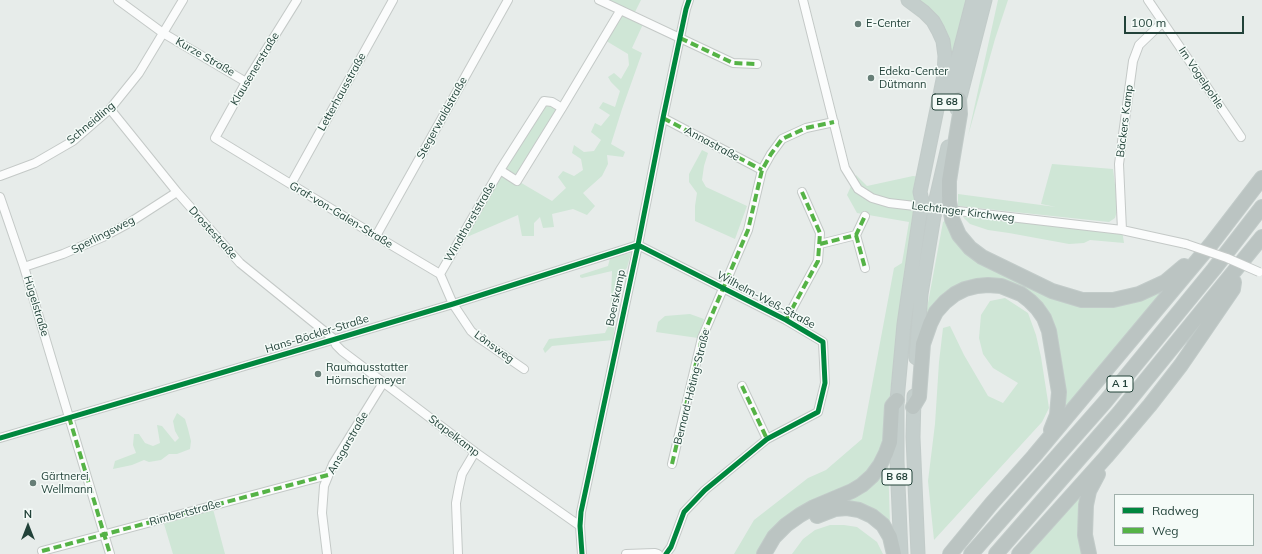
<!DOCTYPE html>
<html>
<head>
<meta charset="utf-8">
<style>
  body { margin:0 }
  #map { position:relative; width:1262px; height:554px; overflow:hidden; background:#e7ecea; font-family:Mulish,sans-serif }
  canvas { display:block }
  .legend { position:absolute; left:1114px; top:494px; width:140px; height:52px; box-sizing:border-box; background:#f5fbf8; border:1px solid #a1b1ac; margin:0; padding:5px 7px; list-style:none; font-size:12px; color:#224239 }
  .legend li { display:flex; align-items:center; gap:8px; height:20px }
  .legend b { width:20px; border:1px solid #a1b1ac }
  .north { position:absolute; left:8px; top:506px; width:40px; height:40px; -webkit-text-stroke:3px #f5fbf8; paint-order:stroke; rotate:0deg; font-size:11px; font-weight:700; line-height:16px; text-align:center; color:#224239 }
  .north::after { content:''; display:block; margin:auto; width:14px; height:18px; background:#224239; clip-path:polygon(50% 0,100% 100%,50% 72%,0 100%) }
  .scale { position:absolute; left:1124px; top:16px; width:120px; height:18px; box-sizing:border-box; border:2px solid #224239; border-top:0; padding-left:5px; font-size:12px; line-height:14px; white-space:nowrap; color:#224239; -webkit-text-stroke:3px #f5fbf8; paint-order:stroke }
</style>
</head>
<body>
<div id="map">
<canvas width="1262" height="554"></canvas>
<ul class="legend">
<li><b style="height:5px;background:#00873e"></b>Radweg</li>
<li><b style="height:5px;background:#55b346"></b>Weg</li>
</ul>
<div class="north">N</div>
<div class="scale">100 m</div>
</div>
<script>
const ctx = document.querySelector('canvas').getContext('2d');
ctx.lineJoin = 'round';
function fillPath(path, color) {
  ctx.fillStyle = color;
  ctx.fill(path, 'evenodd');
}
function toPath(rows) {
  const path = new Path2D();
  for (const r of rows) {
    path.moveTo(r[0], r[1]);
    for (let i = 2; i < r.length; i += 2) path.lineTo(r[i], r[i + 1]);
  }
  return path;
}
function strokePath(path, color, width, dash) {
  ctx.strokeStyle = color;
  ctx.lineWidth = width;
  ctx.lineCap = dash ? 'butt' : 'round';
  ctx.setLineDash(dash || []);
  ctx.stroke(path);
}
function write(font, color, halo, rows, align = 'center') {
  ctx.font = font + ' Mulish,sans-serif';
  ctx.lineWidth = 3;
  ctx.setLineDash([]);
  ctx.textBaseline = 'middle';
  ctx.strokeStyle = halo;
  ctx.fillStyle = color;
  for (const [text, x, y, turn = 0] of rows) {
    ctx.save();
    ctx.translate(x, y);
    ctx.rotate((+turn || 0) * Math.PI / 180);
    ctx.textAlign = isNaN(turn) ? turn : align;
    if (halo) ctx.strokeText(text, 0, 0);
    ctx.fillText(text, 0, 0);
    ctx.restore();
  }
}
fillPath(toPath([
  [599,0,641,0,633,16,644,22,632,48,642,53,622,109,611,144,625,152,623,157,607,155,608,164,602,176,583,193,595,206,587,215,573,209,552,214,554,227,543,228,540,217,534,223,534,236,522,236,518,215,460,240,544,101,562,108,518,181,552,201,566,188,558,177,563,171,574,176,583,170,581,159,572,153,574,145,584,152,594,151,601,140,591,132,595,123,601,126,610,115,599,108,603,102,615,107,620,91,611,82,608,77,614,73,621,79,629,65,628,54,603,39,620,11],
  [919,0,967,0,946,83,949,56],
  [998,0,1008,0,995,39,968,136],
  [702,150,708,153,704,166,702,180,706,187,747,206,735,239,695,221,695,206,697,193,689,182,689,174],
  [1052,164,1113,169,1118,207,1115,218,1109,222,958,206,958,194,1056,207,1041,204],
  [856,175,867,186,913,176,921,177,901,300,890,395,881,452,866,474,839,492,760,554,734,554,754,520,808,478,826,470,862,439,894,268,902,263,909,222,857,213,847,195],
  [963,217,1122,230,1124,243,1090,240,1084,243,1069,244,1009,233,988,230,970,224],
  [946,220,958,242,1095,305,1168,285,1150,309,1061,415,1055,338,1024,291,973,281,925,319,943,222],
  [631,253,627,268,620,275,613,340,552,346,545,353,543,349,549,339,605,333,610,322,612,271,582,278,580,277,580,275,608,266,610,258],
  [1005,298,1028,313,1036,335,1041,357,1049,408,1042,422,934,540,928,481,935,424,939,362,943,328,950,326,964,355,988,396,1003,403,1018,383,993,368,983,354,979,338,981,315,990,301],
  [690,314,704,319,698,338,656,332,658,322,665,316],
  [177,413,185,419,188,429,191,441,190,449,177,454,169,454,161,460,149,462,144,460,132,465,113,469,115,461,136,453,133,445,134,434,139,434,145,443,153,446,160,443,157,425,162,426,175,442,179,438,175,431,173,421],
  [888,461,890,525,844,503],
  [1087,486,1083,554,1028,554],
  [213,509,225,554,173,554,164,524],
  [830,525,844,525,857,527,877,542,883,554,792,554,803,539,815,530]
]), '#cfe6d6');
const minor = toPath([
  [118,0,163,33,246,82],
  [297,0,246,82,215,138,376,236,440,274,453,304,471,331,479,338,524,369],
  [599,0,733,63,757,64],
  [803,0,845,168,858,189,872,198,889,203,1122,230,1186,244],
  [1148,0,1241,137],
  [110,109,177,192,240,263,334,339,336,345,342,351,475,452,580,526],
  [663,118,762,170],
  [500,170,517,181,562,108],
  [0,176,35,163,73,141,110,109,139,73,183,0],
  [291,184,393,0],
  [0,197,24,267,110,554],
  [1122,230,1119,164,1133,61,1139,45,1163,22],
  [856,235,865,268],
  [376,236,508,0],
  [820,244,856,235,865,216],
  [24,267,63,254,103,237,129,223,177,192],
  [440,274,500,170,544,101,552,102,562,108,620,11],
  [786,320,818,261,820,233,802,192],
  [742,386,767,439],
  [0,438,292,352,453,304,638,245,786,320,823,342,825,383,818,412,767,439,705,490,684,512,671,547,666,554],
  [672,464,702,338,748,230,762,170,771,154,782,139,806,128,834,122],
  [42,551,328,475],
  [327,554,322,513,324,486,333,464,383,383],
  [458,554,456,503,459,487,462,474,475,452],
  [582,554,580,526,581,512,638,245,663,118,686,9,689,0],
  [626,554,655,553,658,554]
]);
const trunk = toPath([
  [908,0,924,12,933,21,938,30,943,41,945,56,944,75,920,192,922,201],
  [947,101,973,0],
  [957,109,985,0],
  [936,199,948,147],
  [916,358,921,294,934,216],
  [914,396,913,437,918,554],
  [901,554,897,461,897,400,904,324,920,214]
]);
const motorway = toPath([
  [949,201,949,181,952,162,960,114,959,99],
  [952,219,959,235,970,248,982,257,1052,291,1082,300,1113,300,1139,294,1165,282,1184,266],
  [913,407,919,397,923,344,930,324,936,312,945,302,955,294,965,289,977,286,988,285,1001,286,1021,294,1030,301,1037,308,1044,318,1049,331,1059,392,1057,415,1051,430],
  [817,516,835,509,847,508,859,510,872,516,883,525,890,537,894,554],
  [764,554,774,537,786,525,800,515,814,507,852,491,862,485,872,476,880,465,886,453,890,442,892,406,897,400],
  [950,554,992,503,1034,456,1212,243,1262,178],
  [971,554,1105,402,1214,269,1262,207],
  [996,554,1119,413,1262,237],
  [1019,554,1106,457,1150,405,1181,365,1233,289,1234,282],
  [1089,554,1085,535,1086,505,1089,491,1098,474]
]);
strokePath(minor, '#c4c9c7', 10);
strokePath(trunk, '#c2cbc9', 15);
strokePath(motorway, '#c2cbc9', 16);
strokePath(minor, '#fbfcfc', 8);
strokePath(trunk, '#c4cecc', 13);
strokePath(motorway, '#bbc4c2', 14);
const minorBridge = toPath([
  [1186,244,1227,258,1259,272]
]);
const trunkBridge = toPath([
  [920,214,922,201],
  [934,216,936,199]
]);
const motorwayBridge = toPath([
  [949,201,952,219]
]);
strokePath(minorBridge, '#c4c9c7', 10, []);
strokePath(trunkBridge, '#c2cbc9', 15, []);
strokePath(motorwayBridge, '#c2cbc9', 16, []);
strokePath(minorBridge, '#fbfcfc', 8);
strokePath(trunkBridge, '#c4cecc', 13);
strokePath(motorwayBridge, '#bbc4c2', 14);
strokePath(toPath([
  [680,38,733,63,757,64],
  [663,118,762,170],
  [856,235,865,268],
  [820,244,856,235,865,216],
  [786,320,818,261,820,233,802,192],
  [742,386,767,439],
  [69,417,110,554],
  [672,464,702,338,748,230,762,170,771,154,782,139,806,128,834,122],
  [42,551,328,475]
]), '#55b346', 4, [8, 4]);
strokePath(toPath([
  [0,438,292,352,453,304,638,245,786,320,823,342,825,383,818,412,767,439,705,490,684,512,671,547,666,554],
  [582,554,580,526,581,512,638,245,663,118,686,9,689,0]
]), '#00873e', 5);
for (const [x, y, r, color] of [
  [858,24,4,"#677e77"],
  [871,78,4,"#677e77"],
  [318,374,4,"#677e77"],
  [33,483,4,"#677e77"]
]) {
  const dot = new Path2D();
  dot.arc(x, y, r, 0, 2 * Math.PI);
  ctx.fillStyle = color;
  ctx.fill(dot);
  strokePath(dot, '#f5fbf8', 1.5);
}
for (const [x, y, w] of [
  [947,102,30],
  [1120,384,26],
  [897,477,30]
]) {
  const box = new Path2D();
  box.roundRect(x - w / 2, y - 8, w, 16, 3);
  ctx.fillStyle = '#f5fbf8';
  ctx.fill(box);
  strokePath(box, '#224239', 1);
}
write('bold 10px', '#224239', null, [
  ["B 68",947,102],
  ["A 1",1120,384],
  ["B 68",897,477]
]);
write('11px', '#224239', '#f5fbf8', [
  ["E-Center",866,24],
  ["Edeka-Center",879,72],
  ["Dütmann",879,85],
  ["Raumausstatter",326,368],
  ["Hörnschemeyer",326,381],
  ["Gärtnerei",41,477],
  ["Wellmann",41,490]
], 'left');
write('11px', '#224239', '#f5fbf8', [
  ["Kurze Straße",205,57,30],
  ["Klausenerstraße",255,69,-59],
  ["Im Vogelpohle",1201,78,56],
  ["Letterhausstraße",342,92,-61],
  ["Stegerwaldstraße",442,118,-61],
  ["Bäckers Kamp",1125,121,-83],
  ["Schneidling",91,123,-40],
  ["Annastraße",712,144,28],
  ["Lechtinger Kirchweg",963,212,7],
  ["Graf-von-Galen-Straße",341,215,31],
  ["Windthorststraße",470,222,-60],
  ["Drostestraße",213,233,48],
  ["Sperlingsweg",103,235,-27],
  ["Boerskamp",616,298,-78],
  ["Wilhelm-Weß-Straße",766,300,28],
  ["Hügelstraße",36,306,73],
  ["Hans-Böckler-Straße",317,334,-17],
  ["Lönsweg",494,347,36],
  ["Bernard-Höting-Straße",692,387,-76],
  ["Stapelkamp",454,436,37],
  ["Ansgarstraße",348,443,-60],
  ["Rimbertstraße",185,513,-15]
]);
</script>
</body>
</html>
